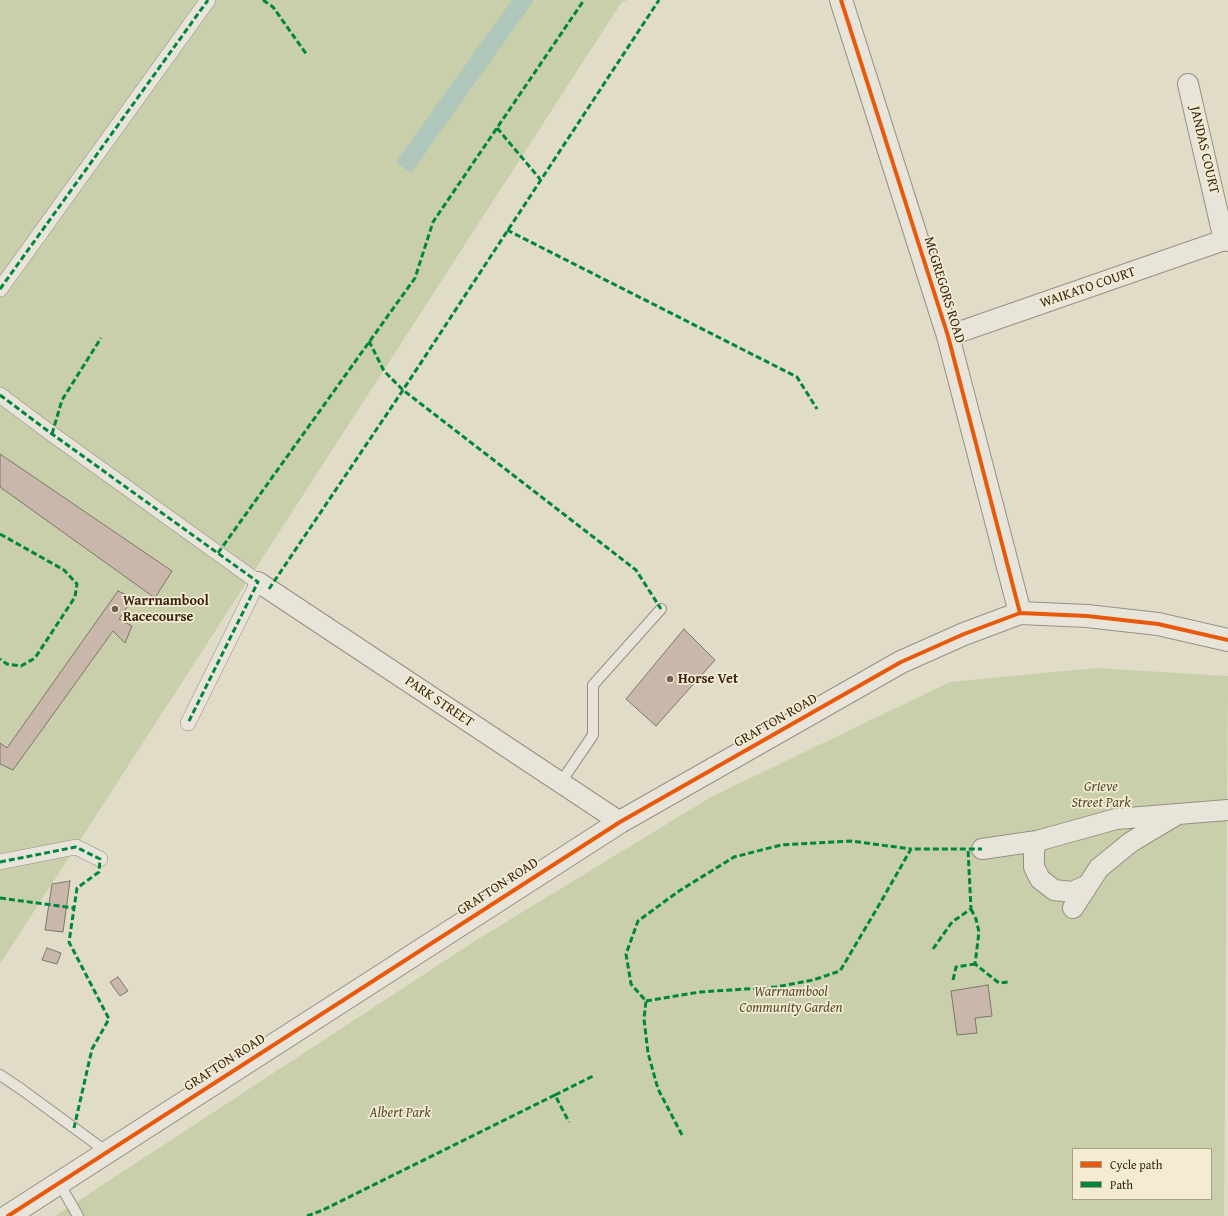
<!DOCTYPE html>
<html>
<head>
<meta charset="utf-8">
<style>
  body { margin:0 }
  #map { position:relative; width:1228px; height:1216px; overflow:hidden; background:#e1dcc7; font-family:"Gentium Book Plus",serif }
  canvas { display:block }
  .legend { position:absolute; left:1072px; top:1148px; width:140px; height:52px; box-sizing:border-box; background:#f3ecd3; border:1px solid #a89c85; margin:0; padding:5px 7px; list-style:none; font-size:12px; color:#382411 }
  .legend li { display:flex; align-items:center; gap:8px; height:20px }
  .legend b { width:20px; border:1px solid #a89c85 }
</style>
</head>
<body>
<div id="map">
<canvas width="1228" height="1216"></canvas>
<ul class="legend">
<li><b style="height:5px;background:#e8590c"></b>Cycle path</li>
<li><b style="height:5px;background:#00873e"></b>Path</li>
</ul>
</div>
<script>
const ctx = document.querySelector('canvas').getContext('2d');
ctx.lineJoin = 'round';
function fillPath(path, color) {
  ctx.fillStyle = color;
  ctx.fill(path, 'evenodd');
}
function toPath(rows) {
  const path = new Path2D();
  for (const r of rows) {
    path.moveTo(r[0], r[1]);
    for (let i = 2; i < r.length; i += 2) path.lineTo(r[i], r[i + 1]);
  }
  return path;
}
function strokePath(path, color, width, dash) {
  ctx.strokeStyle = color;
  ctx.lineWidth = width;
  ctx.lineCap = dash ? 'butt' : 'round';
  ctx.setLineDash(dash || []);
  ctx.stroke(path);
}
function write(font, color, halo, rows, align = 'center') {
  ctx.font = font + ' "Gentium Book Plus",serif';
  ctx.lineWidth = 3.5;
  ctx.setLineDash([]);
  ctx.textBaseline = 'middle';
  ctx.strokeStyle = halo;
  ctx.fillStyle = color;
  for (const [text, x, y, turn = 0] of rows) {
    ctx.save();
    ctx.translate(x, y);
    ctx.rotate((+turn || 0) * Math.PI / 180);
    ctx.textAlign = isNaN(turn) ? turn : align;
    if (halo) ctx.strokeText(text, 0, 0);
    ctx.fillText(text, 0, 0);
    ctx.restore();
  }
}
fillPath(toPath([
  [0,0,627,0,621,3,0,964],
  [1096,668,1228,676,1224,1216,55,1216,475,941,711,797,950,682],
  [1073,1149,1211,1149,1211,1199,1073,1199]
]), '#c8cfaa');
fillPath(toPath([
  [512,0,534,0,411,173,396,162]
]), '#afc6ba');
const building = toPath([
  [0,454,172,571,155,598,0,487,0,454],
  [118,591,133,598,119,619,132,626,125,643,113,631,13,770,0,764,0,743,7,748,118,591],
  [684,629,715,660,656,726,626,699,684,629],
  [70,881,63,932,45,930,52,884,70,881],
  [47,948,61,953,57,964,42,960,47,948],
  [118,977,128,991,120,996,110,982,118,977],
  [988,985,992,1016,975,1018,977,1033,957,1035,951,991,988,985]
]);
fillPath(building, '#c8b7aa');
strokePath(building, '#7d776a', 1);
const service = toPath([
  [561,782,593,735,593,685,661,609],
  [0,1075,21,1089,107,1152],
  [59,1183,78,1216]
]);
const pedestrian = toPath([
  [0,289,208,0],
  [0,395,52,434,258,582,188,723],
  [0,862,76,847,100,859]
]);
const minor = toPath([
  [1188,84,1224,240],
  [948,336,1224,240,1228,241],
  [258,582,620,822],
  [1037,841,1034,850,1034,867,1040,879,1054,890,1072,892,1088,885],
  [982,849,1037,841,1116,819,1178,814],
  [1073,908,1099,868,1131,842,1178,814,1228,810]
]);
const tertiary = toPath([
  [841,0,948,336,1020,613],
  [8,1216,620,822,901,662,964,634,1020,613,1087,616,1158,624,1228,640]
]);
strokePath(service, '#969082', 12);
strokePath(pedestrian, '#969082', 16);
strokePath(minor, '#969082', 22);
strokePath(tertiary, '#969082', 24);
strokePath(service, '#e8e4da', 10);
strokePath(pedestrian, '#e8e4da', 15);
strokePath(minor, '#e8e4da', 20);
strokePath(tertiary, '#e8e4da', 22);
strokePath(toPath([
  [263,0,273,7,307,55],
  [497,128,540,179],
  [507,230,797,377,817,409],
  [0,289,208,0],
  [369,341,384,371,403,390,636,570,661,609],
  [0,395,52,434,258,582,188,723],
  [52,434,62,400,101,338],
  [0,534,64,570,77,584,75,597,35,658,21,666,7,664,0,659],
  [218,553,415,278,433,222,584,0],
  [269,589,403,390,659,0],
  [0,862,76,847,100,859,99,872,77,888,69,942,109,1019,92,1049,74,1128],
  [0,898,74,908],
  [971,909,976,919,979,932,975,964,999,983,1008,982],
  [933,949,952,922,971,909,968,849],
  [953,980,956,967,975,964],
  [646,1001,700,992,776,987,813,980,840,971,879,905,911,849,982,849],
  [555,1095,593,1076],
  [682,1135,658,1089,648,1053,644,1019,646,1001,631,984,626,954,638,921,679,891,734,857,781,845,851,841,911,849],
  [307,1216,323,1210,555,1095,569,1122]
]), '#00873e', 3, [6, 3]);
strokePath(toPath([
  [841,0,948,336,1020,613],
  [8,1216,620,822,901,662,964,634,1020,613,1087,616,1158,624,1228,640]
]), '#e8590c', 4);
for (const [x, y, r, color] of [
  [115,609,4,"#736451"],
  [670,679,4,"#736451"]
]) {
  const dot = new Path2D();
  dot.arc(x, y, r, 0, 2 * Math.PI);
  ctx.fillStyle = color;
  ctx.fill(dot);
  strokePath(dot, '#f3ecd3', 1.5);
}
write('14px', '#382411', '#f3ecd3', [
  ["JANDAS COURT",1204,150,77],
  ["WAIKATO COURT",1088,288,-19],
  ["MCGREGORS ROAD",944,290,73],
  ["PARK STREET",439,702,34],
  ["GRAFTON ROAD",776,721,-30],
  ["GRAFTON ROAD",498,887,-33],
  ["GRAFTON ROAD",225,1063,-33]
]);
write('bold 14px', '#382411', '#f3ecd3', [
  ["Warrnambool",123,601],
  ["Racecourse",123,617],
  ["Horse Vet",678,679]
], 'left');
write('italic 14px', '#574c32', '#f3ecd3', [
  ["Grieve",1101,787],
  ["Street Park",1101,803],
  ["Warrnambool",791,992],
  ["Community Garden",791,1008],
  ["Albert Park",400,1113]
]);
</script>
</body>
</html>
